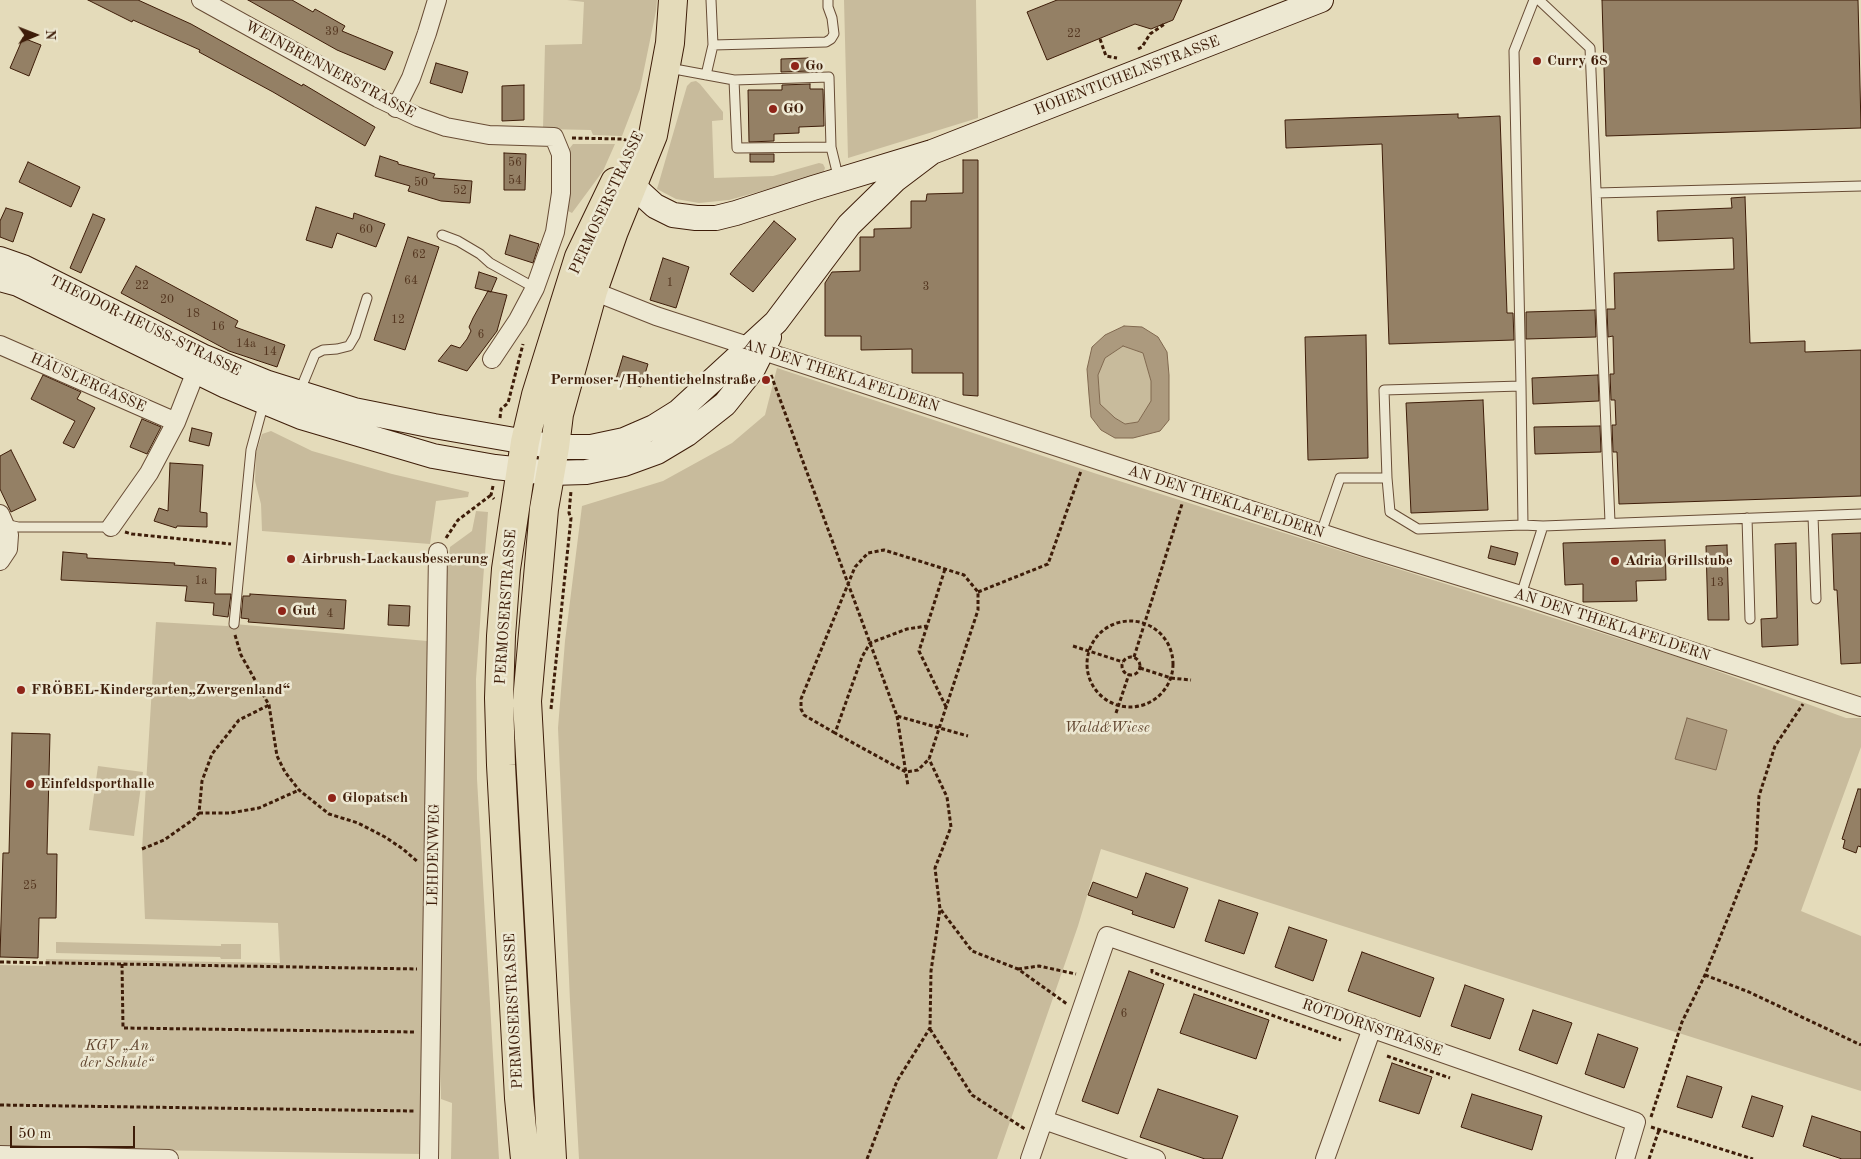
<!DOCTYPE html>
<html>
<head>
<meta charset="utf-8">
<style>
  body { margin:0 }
  #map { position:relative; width:1861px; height:1159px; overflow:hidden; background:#e4dbba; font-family:"Old Standard TT",serif }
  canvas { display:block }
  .north { position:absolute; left:10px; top:10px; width:50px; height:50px; -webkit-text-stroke:4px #ede8d2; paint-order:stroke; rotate:89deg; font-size:14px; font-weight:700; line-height:20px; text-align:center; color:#3e1d09 }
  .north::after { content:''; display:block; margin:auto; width:18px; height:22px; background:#3e1d09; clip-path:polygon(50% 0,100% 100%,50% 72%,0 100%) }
  .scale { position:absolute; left:10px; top:1126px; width:125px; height:22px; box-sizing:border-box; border:2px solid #3e1d09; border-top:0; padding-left:6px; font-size:15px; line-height:18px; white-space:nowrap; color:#3e1d09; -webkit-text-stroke:4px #ede8d2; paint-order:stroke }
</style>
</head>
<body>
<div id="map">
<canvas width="1861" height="1159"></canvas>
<div class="north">N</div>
<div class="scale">50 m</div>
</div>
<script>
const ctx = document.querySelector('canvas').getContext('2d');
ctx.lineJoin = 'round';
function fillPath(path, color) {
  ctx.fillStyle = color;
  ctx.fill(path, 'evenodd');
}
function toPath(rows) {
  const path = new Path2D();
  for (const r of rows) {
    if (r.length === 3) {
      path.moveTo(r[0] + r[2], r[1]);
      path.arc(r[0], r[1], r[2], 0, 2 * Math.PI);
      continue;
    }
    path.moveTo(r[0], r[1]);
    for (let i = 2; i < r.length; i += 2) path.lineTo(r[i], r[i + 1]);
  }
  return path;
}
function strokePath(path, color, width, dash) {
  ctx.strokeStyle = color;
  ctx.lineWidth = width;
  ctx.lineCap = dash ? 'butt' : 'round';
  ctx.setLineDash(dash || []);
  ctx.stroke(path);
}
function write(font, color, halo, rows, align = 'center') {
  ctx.font = font + ' "Old Standard TT",serif';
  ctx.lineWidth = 5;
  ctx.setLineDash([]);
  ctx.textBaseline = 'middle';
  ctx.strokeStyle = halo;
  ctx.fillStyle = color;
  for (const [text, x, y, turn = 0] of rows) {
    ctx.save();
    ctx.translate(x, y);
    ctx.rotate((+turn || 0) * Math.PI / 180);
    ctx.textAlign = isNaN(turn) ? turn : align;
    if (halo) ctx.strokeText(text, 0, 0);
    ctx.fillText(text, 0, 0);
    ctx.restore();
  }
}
fillPath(toPath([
  [567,0,657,0,656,11,640,89,622,136,593,135,591,130,543,129,545,45,582,44,584,2],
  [844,0,976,0,978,118,848,158],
  [696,81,700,84,723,112,723,120,712,121,714,178,773,176,819,163,823,164,825,168,823,174,729,200,699,203,676,199,657,189,687,86,691,82],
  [573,144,615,144,603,171,572,213,564,209,566,153],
  [1123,346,1143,353,1151,381,1151,401,1138,422,1125,424,1115,418,1100,404,1098,375,1105,358],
  [777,368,1097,474,1687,660,1846,718,1861,718,1861,747,1801,911,1861,936,1861,1091,1101,849,1078,926,997,1159,579,1159,570,1001,558,728,565,641,582,506,663,481,732,443,765,415],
  [271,431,312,451,392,474,469,492,468,497,436,501,430,544,262,531,261,504,255,481,256,453,262,434],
  [476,511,488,512,476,679,477,779,499,1159,451,1159,452,1103,441,1099,440,876,445,586,450,547,472,531],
  [156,622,227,626,234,624,427,641,422,1154,0,1148,0,965,46,966,46,959,280,963,278,923,145,919,142,849],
  [98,766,143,772,134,836,89,830],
  [56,942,221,946,221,944,241,944,241,959,221,959,220,957,56,953]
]), '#c8bb9c');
const water = toPath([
  [1124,326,1142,327,1158,337,1167,352,1169,375,1169,420,1160,431,1133,438,1115,438,1101,430,1091,417,1089,395,1087,369,1092,347,1105,335,1124,326],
  [1123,346,1143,353,1151,381,1151,401,1138,422,1125,424,1115,418,1100,404,1098,375,1105,358,1123,346],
  [1687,718,1727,730,1716,770,1675,759,1687,718]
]);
fillPath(water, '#ac9a7e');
strokePath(water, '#80684f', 1);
const building = toPath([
  [88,0,138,0,191,24,302,86,303,84,375,127,365,146,273,92,199,52,200,50,133,20,132,22,88,0],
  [248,0,292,0,313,12,315,9,345,26,342,31,393,52,385,70,337,50,248,0],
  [1057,0,1182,0,1173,20,1151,29,1135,24,1047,60,1027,12,1057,0],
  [1602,0,1858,0,1861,128,1606,136,1602,0],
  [23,38,41,45,29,76,10,68,23,38],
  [808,58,809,71,781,72,781,59,808,58],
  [436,63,468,72,462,93,430,83,436,63],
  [810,84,810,89,823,89,824,126,799,127,799,133,774,134,774,141,749,142,748,90,782,90,782,85,810,84],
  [524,85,524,120,502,121,502,86,524,85],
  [1458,114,1458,118,1500,116,1507,313,1513,313,1514,340,1389,344,1382,144,1286,148,1285,120,1458,114],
  [504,153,526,154,525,190,504,190,504,153],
  [750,154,774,154,774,162,750,162,750,154],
  [380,156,398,162,398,164,435,174,433,178,472,181,470,203,441,201,408,191,410,186,375,176,380,156],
  [963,160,978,160,978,396,963,395,963,373,912,373,912,349,861,350,861,336,825,336,825,283,832,272,860,271,860,237,874,237,874,229,911,228,911,201,926,201,927,194,963,193,963,160],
  [28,162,80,187,71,207,19,182,28,162],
  [1745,197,1750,343,1805,341,1805,352,1861,350,1861,496,1619,504,1617,452,1613,452,1612,425,1616,425,1615,400,1611,400,1610,374,1614,374,1613,336,1608,337,1607,309,1615,309,1614,273,1734,269,1733,238,1658,241,1657,211,1732,208,1731,198,1745,197],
  [316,207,353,219,354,213,385,224,376,247,337,233,332,248,306,240,316,207],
  [6,208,23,213,13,242,0,237,0,221,6,208],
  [93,214,105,219,81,273,70,268,93,214],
  [774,221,796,239,753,292,730,274,774,221],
  [510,235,539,244,533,263,505,254,510,235],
  [408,237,439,247,405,350,374,340,408,237],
  [663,258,689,267,676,308,650,300,663,258],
  [136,266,238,321,235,327,285,345,277,367,229,351,121,293,136,266],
  [479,272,497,278,491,292,475,288,479,272],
  [488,291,507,295,497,331,467,371,438,361,451,345,460,348,467,339,471,331,469,327,473,318,488,291],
  [1595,310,1596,337,1526,339,1526,312,1595,310],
  [1366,335,1368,458,1308,460,1305,337,1366,335],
  [623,356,648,364,641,387,616,379,623,356],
  [43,375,81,392,77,399,95,408,74,448,63,443,75,421,31,399,43,375],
  [1598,375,1599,401,1533,404,1532,378,1598,375],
  [1483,400,1488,510,1411,513,1406,403,1483,400],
  [142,419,161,427,147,454,130,447,142,419],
  [1600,426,1601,452,1535,454,1534,427,1600,426],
  [192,428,212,433,209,446,189,441,192,428],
  [11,450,36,500,11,512,0,489,0,456,11,450],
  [170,463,203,465,200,512,207,513,207,527,177,526,176,528,154,521,159,508,168,511,170,463],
  [1861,533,1861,663,1841,664,1837,590,1834,590,1832,534,1861,533],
  [1665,540,1666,580,1636,581,1637,601,1583,602,1583,584,1565,585,1563,543,1665,540],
  [1796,543,1798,645,1762,647,1761,619,1777,618,1775,544,1796,543],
  [1727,545,1729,620,1708,620,1706,546,1727,545],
  [1491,546,1518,553,1515,565,1488,558,1491,546],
  [63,552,87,554,87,558,175,563,174,565,216,568,215,594,231,594,228,617,213,615,214,603,185,601,187,586,61,580,63,552],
  [250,594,346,600,344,629,248,622,249,619,241,618,243,596,250,596,250,594],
  [389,605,410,606,409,626,388,625,389,605],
  [12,733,50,734,47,854,57,854,56,918,39,918,38,958,0,957,3,853,9,853,12,733],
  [1858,789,1861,789,1861,847,1858,846,1856,853,1843,848,1845,840,1842,839,1858,789],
  [1146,873,1188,888,1174,928,1132,914,1133,911,1088,895,1093,882,1137,898,1146,873],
  [1219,900,1258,913,1244,954,1205,941,1219,900],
  [1289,927,1327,940,1313,981,1275,967,1289,927],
  [1362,952,1434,978,1420,1017,1348,991,1362,952],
  [1129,971,1164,984,1118,1114,1082,1101,1129,971],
  [1465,985,1504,999,1490,1039,1451,1026,1465,985],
  [1194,994,1269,1020,1256,1059,1180,1033,1194,994],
  [1533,1010,1572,1023,1557,1064,1519,1050,1533,1010],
  [1598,1034,1638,1048,1624,1088,1585,1074,1598,1034],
  [1392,1063,1432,1077,1419,1114,1379,1101,1392,1063],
  [1687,1076,1722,1087,1712,1118,1677,1107,1687,1076],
  [1158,1089,1238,1116,1222,1159,1205,1159,1140,1137,1158,1089],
  [1472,1094,1542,1116,1532,1150,1461,1127,1472,1094],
  [1752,1096,1783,1106,1773,1137,1742,1127,1752,1096],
  [1812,1116,1861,1132,1861,1159,1842,1159,1803,1146,1812,1116]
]);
fillPath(building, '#948065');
strokePath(building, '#3e1d09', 1);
const lane = toPath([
  [1539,0,1590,48,1610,522],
  [713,45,826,42,831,39,834,34,832,18,828,7,828,0],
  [669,68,734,80,829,77,831,147,839,180],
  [706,75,713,45,711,0],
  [734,80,737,148,831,147],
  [1597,193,1861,186],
  [442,235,458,241,480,254,490,263,535,288],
  [1521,386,1384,390,1387,478,1390,512,1418,529,1523,525,1521,386,1514,51,1534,0],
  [299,393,315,354,323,350,337,349,349,346,355,336,367,298],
  [1813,516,1816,599],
  [1747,518,1750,619],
  [5,524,18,527,111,527],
  [1523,525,1543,526],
  [1321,533,1340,478,1387,478],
  [1521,595,1543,526,1861,514],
  [234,624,251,450,264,402]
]);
const street = toPath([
  [201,0,378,98,418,117,446,127,489,135,554,137,561,154,561,193,555,232,535,288,518,320,492,359],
  [396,108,411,78,427,33,437,0],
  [593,291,656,316,1367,548,1521,595,1861,707],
  [0,345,176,422],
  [0,514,9,535,8,549,0,561],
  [111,527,149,473,176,422,200,361],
  [1044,1120,1156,1159],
  [0,1155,169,1159],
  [429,1159,438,552],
  [1030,1159,1107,936,1528,1083,1636,1122,1625,1159],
  [1325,1159,1372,1028]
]);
const secondary = toPath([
  [632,185,655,206,673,215,696,218,716,218,736,213,813,188,932,152,1321,0],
  [0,259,23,267,202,356,268,383,354,410,434,426,555,447,591,447,624,440,654,427,678,412,776,322,849,225,895,180,932,152],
  [0,279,18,284,226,386,301,417,433,456,495,467,551,473,586,472,624,464,657,452,687,434,725,404,753,369,769,337]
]);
const primary = toPath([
  [525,1159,519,1098,501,765,499,698,501,636,506,569,525,442,536,395,579,257,615,182],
  [552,1159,527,701,544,509,555,447,559,414,593,291,614,231,653,135,670,43,673,0]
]);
strokePath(lane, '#684c35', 11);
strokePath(street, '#684c35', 20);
strokePath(secondary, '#3e1d09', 26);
strokePath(primary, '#3e1d09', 30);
strokePath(toPath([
  [1100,39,1106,56,1117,58],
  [1138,49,1142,47,1150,34,1166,23],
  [572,138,623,139,628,141],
  [771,375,897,716,968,736],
  [500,418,501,409,508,403,523,344],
  [493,486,491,495,494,499],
  [125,532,132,534,231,544],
  [446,538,458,520,491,495],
  [978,592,1048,564,1081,471],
  [1130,664,43],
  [927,626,919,651,947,709],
  [235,635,241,655,269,705,277,756,285,772,299,790,329,814,358,823,385,837,403,849,418,862],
  [1073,646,1123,662],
  [1134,657,1182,504],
  [1131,666,9],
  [1140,668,1171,678,1191,680],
  [551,709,571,518,569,513,571,491],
  [1116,713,1129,674],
  [897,716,908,786],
  [835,733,804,715,801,709,801,699,855,567,868,553,884,550,964,575,978,592,978,610,929,759,918,770,906,772,835,733,862,657,870,643,907,629,927,626,945,569],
  [199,813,230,813,259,808,299,790],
  [142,849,164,840,194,819,199,813,202,781,212,754,239,720,269,705],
  [941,910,972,951,1018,969,1067,1004],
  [0,962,417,969],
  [122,964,123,1028,416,1032],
  [1018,969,1039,966,1076,974],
  [1152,969,1152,972,1341,1040],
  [1705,975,1749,992,1861,1045],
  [930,1029,972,1095,1025,1129],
  [1387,1056,1450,1078],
  [0,1105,414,1111],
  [1651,1117,1682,1022,1705,975,1756,848,1759,796,1775,746,1803,704],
  [1651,1127,1753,1159],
  [867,1159,897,1081,930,1028,931,971,940,909,935,868,951,827,947,797,929,759],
  [1649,1159,1659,1130]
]), '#3e1d09', 3, [4, 2.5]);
strokePath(lane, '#ede8d2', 9);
strokePath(street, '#ede8d2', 18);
strokePath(secondary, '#ede8d2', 24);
strokePath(primary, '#e4dbba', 28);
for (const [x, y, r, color] of [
  [1537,61,5,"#8f2418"],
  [795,66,5,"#8f2418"],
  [773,109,5,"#8f2418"],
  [766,380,5,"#8f2418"],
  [291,559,5,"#8f2418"],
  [1615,561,5,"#8f2418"],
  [282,611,5,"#8f2418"],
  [21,690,5,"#8f2418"],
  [30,784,5,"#8f2418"],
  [332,798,5,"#8f2418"]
]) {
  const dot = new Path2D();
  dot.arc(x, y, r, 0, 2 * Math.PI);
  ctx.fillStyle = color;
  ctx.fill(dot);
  strokePath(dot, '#ede8d2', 2);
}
write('12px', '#543620', null, [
  ["39",332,32],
  ["22",1074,34],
  ["56",515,163],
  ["54",515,181],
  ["50",421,183],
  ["52",460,191],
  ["60",366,230],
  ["62",419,255],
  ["64",411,281],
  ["1",670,283],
  ["22",142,286],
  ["3",926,287],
  ["20",167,300],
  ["18",193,314],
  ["12",398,320],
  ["16",218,327],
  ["6",481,335],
  ["14a",246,344],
  ["14",270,352],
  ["1a",201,581],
  ["13",1717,583],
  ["4",330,614],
  ["25",30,886],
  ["6",1124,1014]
]);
write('bold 15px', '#3e1d09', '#ede8d2', [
  ["Curry 68",1547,61],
  ["Go",805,66],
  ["GO",783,109],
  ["Permoser-/Hohentichelnstraße",756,380,"right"],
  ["Airbrush-Lackausbesserung",301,559],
  ["Adria Grillstube",1625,561],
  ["Gut",292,611],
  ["FRÖBEL-Kindergarten„Zwergenland“",31,690],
  ["Einfeldsporthalle",40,784],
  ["Glopatsch",342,798]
], 'left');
write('15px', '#3e1d09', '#ede8d2', [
  ["WEINBRENNERSTRASSE",330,70,28],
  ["HOHENTICHELNSTRASSE",1127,76,-21],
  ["PERMOSERSTRASSE",607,203,-65],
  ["THEODOR-HEUSS-STRASSE",145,326,26],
  ["AN DEN THEKLAFELDERN",841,376,18],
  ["HÄUSLERGASSE",88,383,24],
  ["AN DEN THEKLAFELDERN",1226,502,18],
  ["PERMOSERSTRASSE",506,607,-86],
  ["AN DEN THEKLAFELDERN",1612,625,18],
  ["LEHDENWEG",434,855,-89],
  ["PERMOSERSTRASSE",514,1011,-93],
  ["ROTDORNSTRASSE",1372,1028,19]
]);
write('italic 15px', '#60442e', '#ede8d2', [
  ["Wald&Wiese",1107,728],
  ["KGV „An",117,1046],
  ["der Schule“",117,1063]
]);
</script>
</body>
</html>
